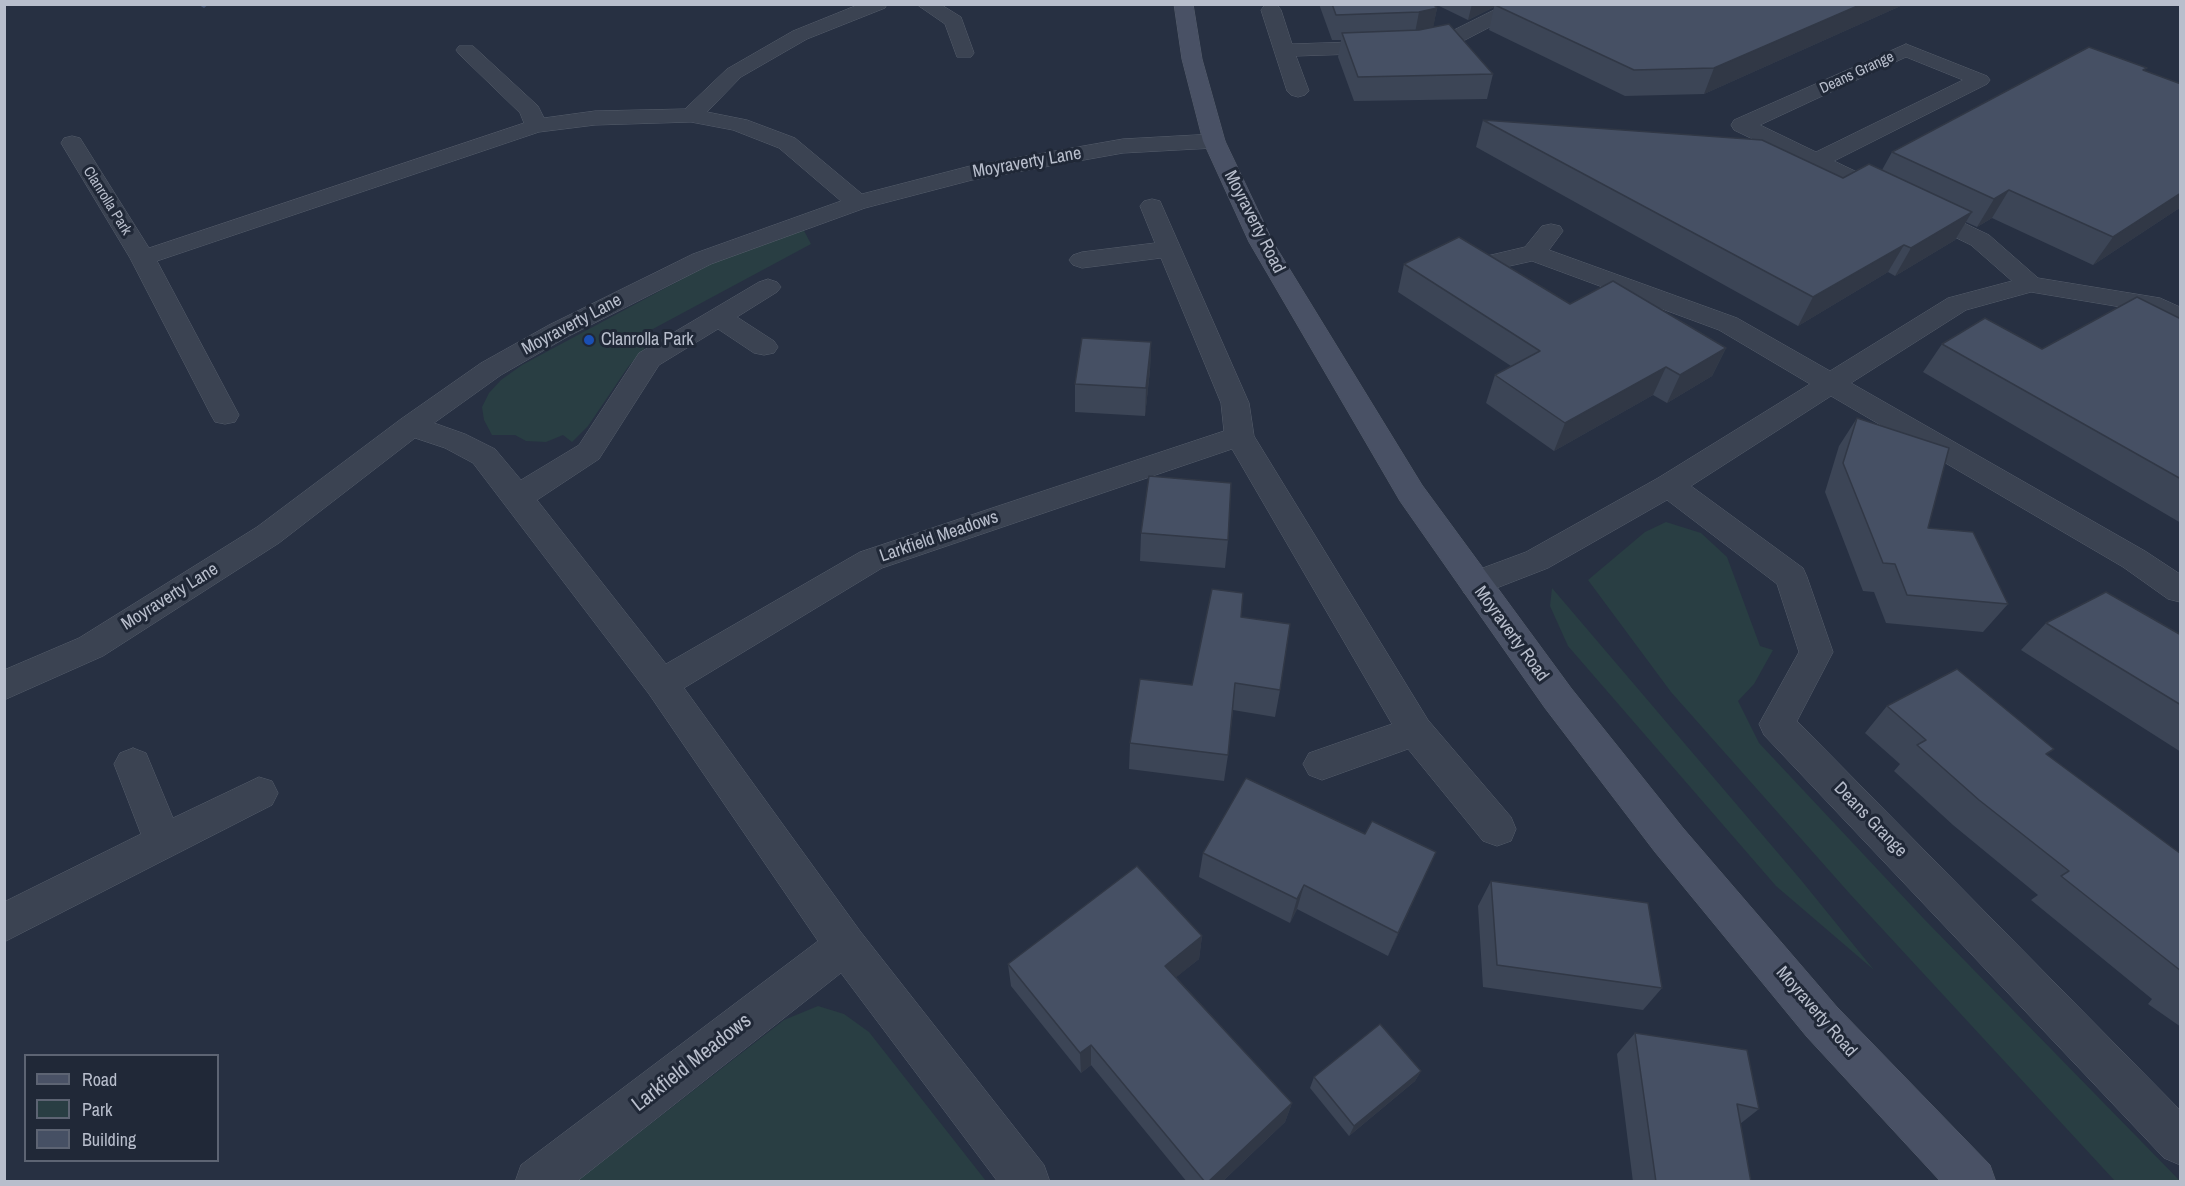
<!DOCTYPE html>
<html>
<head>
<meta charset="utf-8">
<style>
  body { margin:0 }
  #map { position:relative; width:2185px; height:1186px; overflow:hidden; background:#273042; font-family:"Archivo Narrow",sans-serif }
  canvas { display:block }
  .frame { position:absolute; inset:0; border:6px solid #b8becc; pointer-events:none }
  .legend { position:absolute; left:24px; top:1054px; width:195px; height:108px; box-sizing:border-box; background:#202837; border:2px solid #5d6473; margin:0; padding:8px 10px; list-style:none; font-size:18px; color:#b8becc }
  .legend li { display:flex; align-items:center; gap:12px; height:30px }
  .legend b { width:30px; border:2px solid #5d6473 }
</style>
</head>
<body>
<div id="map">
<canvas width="2185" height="1186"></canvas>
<div class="frame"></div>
<ul class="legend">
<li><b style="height:8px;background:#495165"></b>Road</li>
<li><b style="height:16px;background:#293e43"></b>Park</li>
<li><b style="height:16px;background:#465064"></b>Building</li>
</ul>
</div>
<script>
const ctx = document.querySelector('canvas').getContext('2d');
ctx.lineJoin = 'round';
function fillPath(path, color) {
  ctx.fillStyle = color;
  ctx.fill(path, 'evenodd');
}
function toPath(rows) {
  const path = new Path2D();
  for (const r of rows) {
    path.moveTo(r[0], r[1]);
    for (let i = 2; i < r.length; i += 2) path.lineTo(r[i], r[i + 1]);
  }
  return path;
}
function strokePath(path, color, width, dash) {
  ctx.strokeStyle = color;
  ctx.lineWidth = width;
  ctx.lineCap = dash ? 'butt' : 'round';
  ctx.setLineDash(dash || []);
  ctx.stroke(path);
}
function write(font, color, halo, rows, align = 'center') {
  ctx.font = font + ' "Archivo Narrow",sans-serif';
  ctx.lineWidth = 6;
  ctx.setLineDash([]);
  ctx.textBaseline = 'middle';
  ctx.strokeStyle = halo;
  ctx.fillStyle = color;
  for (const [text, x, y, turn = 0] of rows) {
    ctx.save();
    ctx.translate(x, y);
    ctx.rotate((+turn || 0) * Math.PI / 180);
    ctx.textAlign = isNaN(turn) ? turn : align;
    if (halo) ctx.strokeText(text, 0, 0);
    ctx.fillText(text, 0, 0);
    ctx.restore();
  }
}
fillPath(toPath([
  [802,227,811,244,651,330,646,347,628,367,588,426,572,442,563,435,546,442,526,441,515,435,492,435,484,420,482,407,489,393,501,380,522,365,712,263],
  [1666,522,1701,533,1727,557,1760,646,1773,650,1754,684,1738,701,1759,743,1925,920,2180,1181,2115,1181,1850,894,1671,692,1588,580,1645,532],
  [1552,588,1801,880,1874,970,1776,886,1568,646,1550,606],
  [818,1006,844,1014,869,1032,986,1181,576,1182,784,1020]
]), '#293e43');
fillPath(toPath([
  [209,4,204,8,199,5,199,4,209,4]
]), '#3c4c6b');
const street = toPath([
  [860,4,887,4,885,8,807,39,741,77,707,112,747,120,795,138,862,194,970,166,1123,139,1214,134,1222,136,1225,141,1222,146,1214,148,1123,153,972,180,865,208,711,264,567,337,501,375,434,423,465,434,495,449,521,480,579,445,639,353,759,282,768,279,777,282,781,287,777,292,737,317,774,341,778,347,774,353,764,355,754,353,718,329,659,365,599,459,537,500,666,664,860,552,1224,431,1221,403,1161,258,1082,268,1073,265,1069,260,1073,255,1082,252,1155,243,1140,206,1144,201,1152,199,1160,201,1249,403,1254,436,1428,720,1511,817,1516,829,1511,841,1497,846,1483,841,1408,749,1322,780,1309,775,1303,764,1309,753,1392,724,1232,449,882,568,684,688,860,931,1044,1165,1050,1182,998,1182,841,973,576,1182,515,1182,521,1165,818,941,649,694,473,463,445,448,415,438,279,543,103,656,4,700,4,670,79,638,257,527,401,419,481,363,549,325,693,254,841,201,779,148,733,130,691,122,595,125,539,132,157,261,239,415,235,422,225,424,215,422,211,415,130,258,61,143,64,138,72,136,80,138,149,248,524,123,520,113,459,54,456,50,459,46,473,46,538,106,544,118,595,111,685,109,727,69,793,31,860,4],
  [916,4,940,4,961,17,974,53,971,57,957,57,945,24,916,4],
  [1272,4,1278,6,1281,10,1292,44,1414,40,1450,32,1506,4,1534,4,1532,8,1511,16,1463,41,1414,52,1296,56,1309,91,1305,95,1298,97,1291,95,1287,91,1261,10,1264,6,1272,4],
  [1906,44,1987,76,1990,80,1987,84,1834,161,1989,235,2038,278,2160,298,2180,307,2180,324,2145,311,2031,292,1966,310,1851,383,2145,551,2180,574,2180,602,2168,599,2123,567,1831,396,1691,486,1803,568,1807,577,1833,652,1797,721,2180,1110,2180,1165,2164,1158,1764,735,1759,724,1799,652,1777,584,1667,500,1548,568,1476,596,1464,593,1460,584,1464,575,1526,552,1658,478,1810,384,1719,330,1532,261,1496,269,1487,266,1483,261,1487,256,1525,247,1542,226,1551,224,1560,226,1563,231,1549,250,1737,318,1830,371,1948,298,2012,281,1971,245,1734,130,1731,125,1734,120,1906,44],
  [1906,57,1963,80,1816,152,1760,125,1906,57],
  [133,748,146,753,173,818,259,777,272,781,278,793,272,805,4,942,4,902,141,834,114,764,120,753,133,748]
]);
const secondary = toPath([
  [1174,4,1193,4,1202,59,1225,141,1273,242,1422,485,1571,688,1683,828,1837,1007,1990,1165,1996,1182,1941,1182,1807,1037,1655,852,1545,708,1400,501,1249,242,1203,141,1182,59,1174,4]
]);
strokePath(street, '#565e6c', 1);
strokePath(secondary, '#565e6c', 1);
fillPath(street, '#3b4352');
fillPath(secondary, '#495165');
fillPath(toPath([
  [1319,4,1433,4,1437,8,1433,27,1493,74,1487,99,1354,101,1338,57,1341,40,1332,40],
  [1435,4,1905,4,1704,94,1625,96,1489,30,1494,7,1468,20],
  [2145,71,2181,84,2181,207,2093,265,1992,218,1977,227,1966,222,1955,240,1895,276,1888,272,1798,326,1476,147,1483,120,1843,178,1882,170,1892,152],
  [1404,264,1570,304,1726,348,1712,376,1667,403,1653,395,1554,451,1486,403,1495,375,1511,366,1398,292],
  [2181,319,2181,523,1923,372,1942,344,2042,349],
  [1151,342,1150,370,1145,416,1075,412,1075,384],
  [1857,418,1928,528,2008,604,1983,632,1886,623,1874,592,1863,591,1825,492,1839,446],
  [1141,533,1228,540,1225,568,1140,561],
  [1241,617,1280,690,1275,717,1233,710,1228,755,1224,781,1129,769,1130,743,1192,685],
  [2046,623,2181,635,2181,752,2021,650],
  [1887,706,2047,755,2181,854,2181,1027,2148,1004,2152,999,2031,900,2038,895,1953,825,1894,771,1900,764,1865,733],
  [1203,853,1425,876,1388,956,1297,909,1290,923,1199,877],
  [1491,881,1662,988,1643,1010,1483,987,1478,906],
  [1202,936,1199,959,1176,977,1292,1103,1285,1122,1222,1182,1187,1182,1091,1065,1081,1073,1011,986,1008,964],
  [1635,1033,1759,1109,1740,1124,1751,1182,1633,1182,1617,1054],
  [1421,1071,1415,1081,1349,1136,1310,1088,1314,1077]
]), '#3c4556');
fillPath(toPath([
  [1472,4,1500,4,1495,5,1494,7,1468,20],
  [1862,4,1905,4,1704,94,1714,68],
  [1437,8,1432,34,1414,38,1419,12],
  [2009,190,1992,218,1977,227,1994,199],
  [2181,193,2181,207,2093,265,2113,237],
  [1972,212,1955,240,1895,276,1911,248],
  [1904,245,1888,272,1798,326,1813,297],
  [1151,342,1150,370,1145,416,1146,388],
  [1726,348,1712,376,1667,403,1680,375],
  [1666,367,1653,395,1554,451,1565,423],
  [1436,852,1425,876,1388,956,1398,933],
  [1304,885,1297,909,1290,923,1297,899],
  [1202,936,1199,959,1163,988,1165,966],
  [1091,1045,1091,1065,1081,1073,1080,1053],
  [1421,1071,1415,1081,1349,1136,1354,1126],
  [1292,1103,1285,1122,1222,1182,1208,1182]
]), '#313846');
const building = toPath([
  [1332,4,1433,4,1437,8,1419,12,1336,15,1332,4],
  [1496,4,1862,4,1714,68,1634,70,1495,5,1496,4],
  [1449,24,1493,74,1358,77,1342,33,1419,30,1449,24],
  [2089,47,2147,68,2143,70,2181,84,2181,193,2113,237,2009,190,1994,199,1892,152,2089,47],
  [1483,120,1762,140,1843,178,1869,164,1972,212,1911,248,1904,245,1813,297,1483,120],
  [1459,237,1570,304,1613,281,1726,348,1680,375,1666,367,1565,423,1495,375,1540,351,1404,264,1459,237],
  [2137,297,2181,319,2181,479,1942,344,1985,318,2042,349,2137,297],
  [1082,338,1151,342,1146,388,1075,384,1082,338],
  [1857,418,1949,448,1928,528,1973,532,2008,604,1907,595,1895,564,1883,563,1843,463,1857,418],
  [1149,476,1231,483,1228,540,1141,533,1149,476],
  [1212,589,1243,593,1241,617,1290,624,1280,690,1235,683,1228,755,1130,743,1140,679,1192,685,1212,589],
  [2106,592,2181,635,2181,705,2046,623,2106,592],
  [1957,669,2054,749,2046,754,2181,854,2181,971,2061,876,2069,871,1979,800,1917,745,1926,740,1887,706,1957,669],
  [1246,778,1365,834,1372,821,1436,852,1398,933,1304,885,1297,899,1203,853,1246,778],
  [1137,866,1202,936,1165,966,1292,1103,1208,1182,1205,1182,1091,1045,1080,1053,1008,964,1137,866],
  [1491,881,1648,903,1662,988,1497,965,1491,881],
  [1380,1024,1421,1071,1354,1126,1314,1077,1380,1024],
  [1635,1033,1747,1050,1759,1109,1737,1104,1751,1182,1656,1182,1635,1033]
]);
fillPath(building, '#465064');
strokePath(building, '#313846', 1.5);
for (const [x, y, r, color] of [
  [589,340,6,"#1a4fb4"]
]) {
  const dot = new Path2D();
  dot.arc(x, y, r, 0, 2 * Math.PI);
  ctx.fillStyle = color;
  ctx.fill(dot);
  strokePath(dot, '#202837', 2);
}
write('15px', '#b8becc', '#202837', [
  ["Deans Grange",1857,73,-25],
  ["Clanrolla Park",107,201,58]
]);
write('18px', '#b8becc', '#202837', [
  ["Moyraverty Lane",1027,163,-10],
  ["Moyraverty Road",1254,222,63],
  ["Moyraverty Lane",572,325,-28],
  ["Larkfield Meadows",939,537,-19],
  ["Moyraverty Lane",170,597,-32],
  ["Moyraverty Road",1511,634,54],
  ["Deans Grange",1870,820,46],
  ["Moyraverty Road",1816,1012,49]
]);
write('18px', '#b8becc', '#202837', [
  ["Clanrolla Park",601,340]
], 'left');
write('21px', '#b8becc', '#202837', [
  ["Larkfield Meadows",692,1063,-38]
]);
</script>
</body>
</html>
